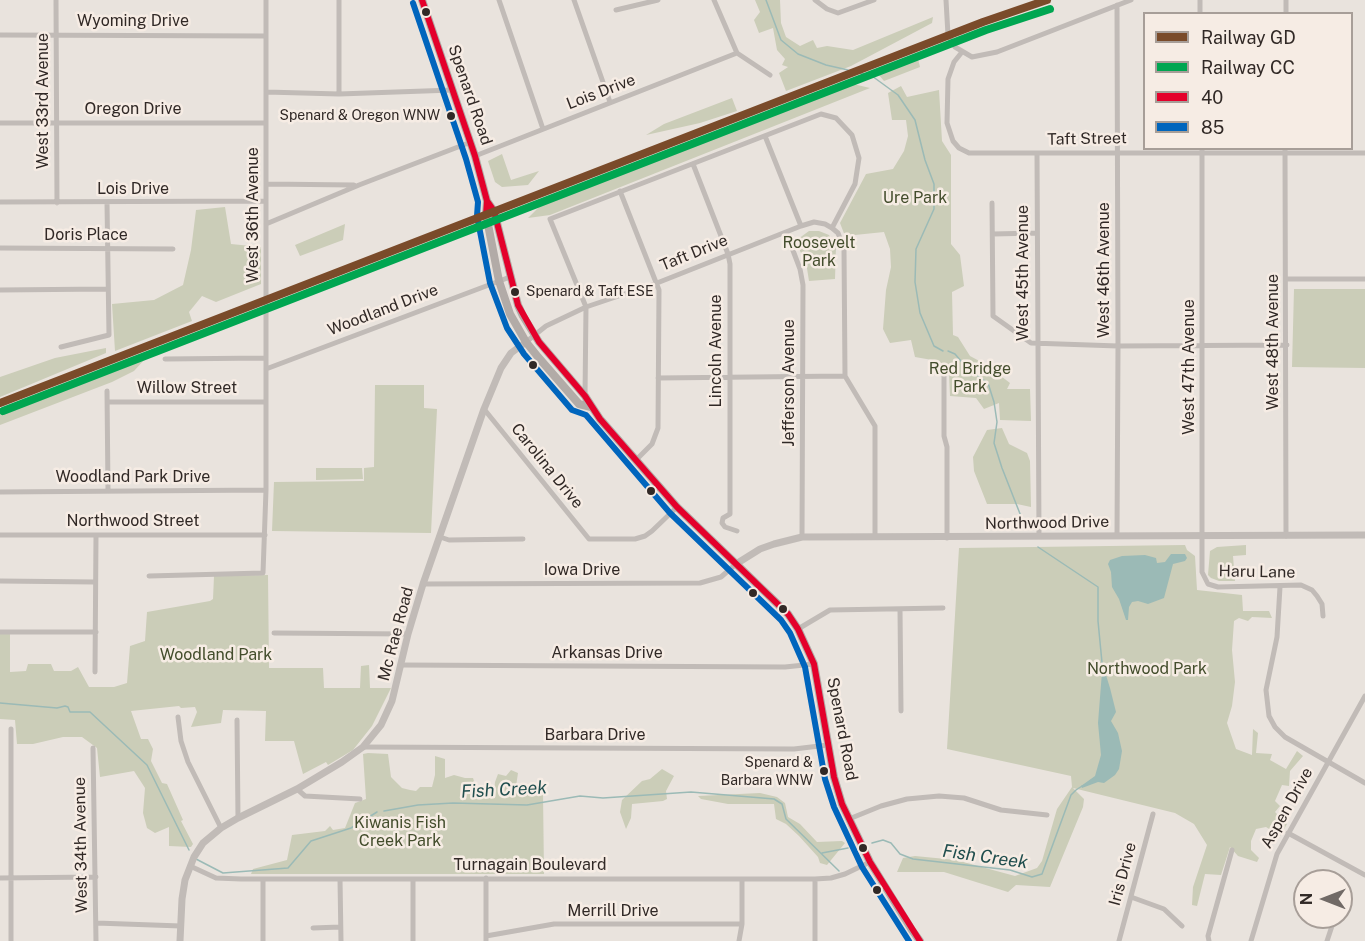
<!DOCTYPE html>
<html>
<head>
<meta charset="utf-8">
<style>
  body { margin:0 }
  #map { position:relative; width:1365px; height:941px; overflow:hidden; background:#e9e3dd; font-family:"Public Sans",sans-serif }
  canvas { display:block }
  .legend { position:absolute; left:1143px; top:12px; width:210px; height:138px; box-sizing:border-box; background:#f6ece4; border:2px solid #a79e98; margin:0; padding:8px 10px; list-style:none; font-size:18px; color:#312926 }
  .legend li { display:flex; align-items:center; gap:12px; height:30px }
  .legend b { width:30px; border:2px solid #a79e98 }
  .north { position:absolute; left:1293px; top:869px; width:60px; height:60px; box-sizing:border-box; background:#f6ece4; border:2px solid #a79e98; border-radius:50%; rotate:270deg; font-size:16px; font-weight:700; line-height:24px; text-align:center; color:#312926 }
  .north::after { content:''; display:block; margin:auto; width:21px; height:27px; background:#716a66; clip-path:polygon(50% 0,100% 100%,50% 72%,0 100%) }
</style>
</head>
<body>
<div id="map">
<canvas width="1365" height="941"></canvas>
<ul class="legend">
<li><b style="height:8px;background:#7a4b2a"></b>Railway GD</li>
<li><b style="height:8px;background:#00a651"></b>Railway CC</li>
<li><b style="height:8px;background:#e4002b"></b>40</li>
<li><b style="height:8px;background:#0065bd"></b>85</li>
</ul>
<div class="north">N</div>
</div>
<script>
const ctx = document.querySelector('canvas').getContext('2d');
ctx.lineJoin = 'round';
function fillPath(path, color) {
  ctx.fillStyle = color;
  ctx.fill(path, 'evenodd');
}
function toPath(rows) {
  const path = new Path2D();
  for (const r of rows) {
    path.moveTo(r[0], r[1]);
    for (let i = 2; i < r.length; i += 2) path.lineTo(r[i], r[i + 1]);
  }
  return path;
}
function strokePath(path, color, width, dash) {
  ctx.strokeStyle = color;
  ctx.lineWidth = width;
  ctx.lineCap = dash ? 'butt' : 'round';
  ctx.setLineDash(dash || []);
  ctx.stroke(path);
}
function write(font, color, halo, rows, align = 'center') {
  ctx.font = font + ' "Public Sans",sans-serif';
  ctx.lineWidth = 5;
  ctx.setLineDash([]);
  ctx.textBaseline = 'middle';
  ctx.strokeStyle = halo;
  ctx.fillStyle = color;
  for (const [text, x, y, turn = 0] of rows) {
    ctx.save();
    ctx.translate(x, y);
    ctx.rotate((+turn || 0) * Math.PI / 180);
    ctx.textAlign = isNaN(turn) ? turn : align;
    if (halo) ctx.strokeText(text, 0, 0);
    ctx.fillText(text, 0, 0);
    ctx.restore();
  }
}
fillPath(toPath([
  [755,0,780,0,781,23,786,37,800,46,813,40,817,48,827,46,853,50,933,17,932,23,851,66,786,91,779,73,788,67,782,65,785,59,777,50,773,28,759,33,754,20,760,12],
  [918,59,920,67,884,81,878,74],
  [845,82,870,88,550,215,528,218,540,206,555,197,830,93],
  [901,86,907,97,939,90,942,141,951,155,951,244,960,255,964,286,952,292,953,335,958,337,970,356,985,364,1010,383,1007,389,1030,389,1031,421,1000,420,999,403,984,409,976,398,950,396,949,373,938,361,915,357,911,340,890,343,883,329,886,290,891,267,890,249,884,232,845,236,840,223,866,174,893,169,904,151,908,136,906,120,892,120,888,93],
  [732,98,737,111,700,123,646,135,664,124],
  [502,154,511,180,539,171,528,185,502,187,495,182,488,161],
  [225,207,231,244,261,247,261,284,216,302,202,296,189,312,192,321,115,351,112,304,154,300,183,285,191,250,196,210],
  [345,224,343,240,300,256,295,245],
  [809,231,819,231,829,235,836,247,835,279,809,281,806,262,800,251,798,239],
  [1294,289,1365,289,1365,368,1292,367],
  [106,348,106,353,0,397,0,377,55,358],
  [144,360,134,371,112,382,0,425,0,412,117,365],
  [375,385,424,385,424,408,437,409,431,533,272,531,274,482,364,481,364,468,374,467],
  [1002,428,1009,444,1027,453,1030,461,1031,507,1017,504,987,504,974,471,973,457,987,430],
  [316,468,362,468,363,479,316,480],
  [1185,545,1187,550,1195,556,1197,590,1242,595,1243,611,1269,611,1272,618,1252,617,1248,621,1239,618,1234,621,1232,650,1235,682,1232,706,1227,723,1236,749,1252,755,1253,729,1258,733,1256,753,1272,754,1270,760,1286,769,1297,751,1303,756,1290,771,1289,786,1282,785,1275,801,1280,806,1275,812,1287,824,1280,836,1266,827,1256,829,1251,841,1251,850,1259,858,1257,862,1238,856,1230,847,1221,875,1205,874,1197,906,1192,905,1193,887,1207,845,1194,824,1175,813,1073,788,1084,799,1083,807,1050,887,1016,885,1008,892,944,872,897,872,903,858,915,856,956,860,1015,876,1037,868,1042,861,1057,809,1072,787,1071,776,947,749,959,548],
  [1246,545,1246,555,1233,556,1235,581,1219,581,1211,578,1208,575,1210,551,1217,547],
  [268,575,269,668,323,668,324,688,360,688,361,666,369,665,370,688,391,688,372,726,353,750,328,765,326,762,303,774,294,741,265,741,266,711,223,710,221,723,191,727,197,712,195,707,181,708,179,706,131,711,141,739,148,739,153,749,151,761,162,783,167,784,183,820,181,821,193,844,191,847,169,846,169,827,155,833,147,828,143,813,145,788,134,771,100,777,97,748,82,737,63,737,33,744,17,744,15,720,0,719,0,634,10,633,10,672,26,671,28,664,51,664,54,671,71,671,78,667,89,687,114,687,127,683,130,646,145,641,147,612,210,601,213,599,214,576],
  [368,753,388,754,391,777,402,788,410,790,416,791,420,787,432,787,435,775,435,756,445,759,445,778,454,775,465,778,473,778,478,793,494,793,495,782,498,774,506,776,511,770,518,773,515,793,543,793,544,874,251,874,253,869,287,860,292,835,325,831,330,826,333,830,345,828,355,803,366,799,363,754],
  [662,769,674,776,666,791,667,799,663,801,632,804,631,818,626,829,620,812,622,800,642,781,650,779],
  [760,793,777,797,785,803,788,817,800,824,817,842,842,841,845,843,827,865,820,863,818,857,799,836,786,824,776,819,774,804,728,804,701,799,698,796]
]), '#cbcdb8');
fillPath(toPath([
  [1171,554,1185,554,1187,558,1185,561,1173,564,1164,598,1148,604,1138,601,1132,602,1129,607,1128,620,1126,620,1119,599,1112,587,1111,572,1108,564,1110,560,1122,556,1145,555,1156,558,1157,563,1165,562],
  [1102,672,1105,672,1110,688,1116,712,1111,721,1118,733,1122,751,1119,769,1115,775,1104,783,1098,782,1082,788,1081,786,1095,776,1101,755,1098,723]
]), '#9bbab6');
strokePath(toPath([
  [766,0,781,40,798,54,826,65,848,70],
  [859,73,872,76,898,95,915,120,925,160,934,184,934,209,916,249,915,282,920,313,934,346,943,351],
  [948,351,955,354,967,368,988,383,994,402,997,422,994,443,1002,468,1026,529],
  [1038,547,1098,587,1098,621,1103,673],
  [0,703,57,708,65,706,68,707,70,712,90,712,147,765,189,850],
  [384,811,418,805,453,803,527,805,580,796,603,798,691,792,774,799,782,804,786,819,839,871],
  [872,843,883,840,891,843,900,854,913,859,1010,870,1032,877,1042,874,1071,795,1076,790,1082,786],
  [822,853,848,848],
  [196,859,223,873,288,868,311,841,351,828,377,812]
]), '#9bbab6', 1.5);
strokePath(toPath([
  [56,0,57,203],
  [499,0,543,129],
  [574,0,610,102],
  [714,0,737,53,770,75],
  [815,0,827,9,838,13,874,0],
  [946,0,948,35,955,47,972,57,997,52,1131,0],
  [1200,0,1200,14],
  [616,10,658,0],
  [1286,14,1286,0],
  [0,35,266,36],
  [962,52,954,62,948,79,947,123,953,141,959,148,969,153,1365,153],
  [266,92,339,94,453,90],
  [339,94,339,0],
  [0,123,266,123],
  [765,136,801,226],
  [1202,148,1202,572,1208,584,1218,587,1301,585,1312,590,1317,596,1322,604,1323,616],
  [1285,148,1286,536],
  [1037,153,1039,536],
  [475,156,737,53],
  [693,164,728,254,730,264,730,514,723,518,722,523,725,527,737,531],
  [266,184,354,185],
  [620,191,659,290,658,428,652,444,636,460],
  [0,202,266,201],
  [992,203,993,316,1031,343,1118,346,1287,345],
  [266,224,359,185,471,142],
  [786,232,800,269,803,285,802,537],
  [993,234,1037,233],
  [0,248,173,249],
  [1286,279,1365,279],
  [0,290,107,289],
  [526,342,546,326,586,307,657,283,801,226,814,222,825,224,832,228],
  [61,347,109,335,107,203],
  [165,359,266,358],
  [944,368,944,436,947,447,947,538],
  [266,369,510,277],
  [658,378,845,376],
  [107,391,108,490],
  [585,396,586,307,550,219,821,114,836,118,852,135,859,158,855,184,832,228,838,233,844,249,845,376,875,426,875,537],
  [108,402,266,402],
  [484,409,589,539,635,539,645,536,652,531,677,507],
  [0,492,266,490],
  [0,535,265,535],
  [1117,536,1118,346,1117,5],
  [440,537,449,540,523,539],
  [149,576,263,573,266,490,266,0],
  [0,581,95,582],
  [423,584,700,583,721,577,736,564],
  [1280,587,1277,637,1266,690,1269,716,1275,727,1285,737,1365,783],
  [900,609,901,711],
  [798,629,830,610,943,608],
  [0,632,96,632],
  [274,633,408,634],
  [400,665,785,667,814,664],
  [95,672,96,535],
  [178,717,181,741,188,762,221,828],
  [237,720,238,818],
  [11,729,11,941],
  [363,747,794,749,828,745],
  [93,748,96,941],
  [297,789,305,796,360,799],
  [849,819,881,806,907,799,939,796,964,798,1001,810,1047,815],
  [1288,833,1365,875],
  [190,866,216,878,241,879,815,879,831,878,845,874,870,862],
  [0,878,96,877],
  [340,879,341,941],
  [413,879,413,941],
  [1131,897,1164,909,1182,926],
  [96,923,181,926],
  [313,928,340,927],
  [486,936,554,924,742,924],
  [263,941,263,879],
  [486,941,486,878],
  [739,941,742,924,742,879],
  [815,941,815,879],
  [1119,941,1153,814],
  [1209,941,1208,936,1232,850],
  [1251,941,1277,854,1365,696],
  [1327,941,1333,923]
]), '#c1bbb7', 5);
strokePath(toPath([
  [736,564,760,549,774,544,802,537,1365,535],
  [180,941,182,899,185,880,194,857,203,843,221,828,238,818,297,789,342,762,363,747,381,725,392,701,408,634,423,584,484,409,501,368,511,353,526,342]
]), '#c1bbb7', 7);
strokePath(toPath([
  [422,0,475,156,487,201,486,214,499,281,510,314,526,342,538,357,579,404,591,407],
  [487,201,494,211,518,305,523,316,539,342,585,396,600,419,677,507,788,614,798,629,814,664,834,777,842,804,870,862,912,930,920,941]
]), '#b2aba7', 8);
strokePath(toPath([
  [422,0,475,156,487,201,486,215],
  [487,201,494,211,518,305,539,342,585,396,600,419,677,507,788,614,798,629,814,664,834,777,842,804,870,862,920,941]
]), '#e4002b', 6);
strokePath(toPath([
  [413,3,466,159,478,202,477,216,490,283,507,328,524,354,572,410,586,415,670,513,781,620,790,633,805,667,825,779,834,807,862,867,909,941]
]), '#0065bd', 6);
strokePath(toPath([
  [0,403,983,22,1047,0]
]), '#7a4b2a', 8);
strokePath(toPath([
  [3,411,986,30,1050,9]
]), '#00a651', 8);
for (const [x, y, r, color] of [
  [426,12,5,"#312926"],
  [451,116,5,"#312926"],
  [515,292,5,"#312926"],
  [533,365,5,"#312926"],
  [651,491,5,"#312926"],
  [753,593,5,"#312926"],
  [783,609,5,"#312926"],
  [824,771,5,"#312926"],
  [863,848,5,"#312926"],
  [877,890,5,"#312926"]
]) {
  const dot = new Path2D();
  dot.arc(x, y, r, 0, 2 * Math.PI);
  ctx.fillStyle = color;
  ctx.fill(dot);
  strokePath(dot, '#f6ece4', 2);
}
write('14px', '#312926', '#f6ece4', [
  ["Spenard & Oregon WNW",440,116],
  ["Spenard & Taft ESE",526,292,"left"],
  ["Spenard &",813,763],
  ["Barbara WNW",813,781]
], 'right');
write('16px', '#312926', '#f6ece4', [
  ["Wyoming Drive",133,21],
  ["Lois Drive",601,92,-21],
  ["Spenard Road",470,95,71],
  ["West 33rd Avenue",43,101,-90],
  ["Oregon Drive",133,109],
  ["Taft Street",1087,139,-1],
  ["Lois Drive",133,189],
  ["West 36th Avenue",253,215,-90],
  ["Doris Place",86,235],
  ["Taft Drive",694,253,-22],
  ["West 46th Avenue",1104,270,-90],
  ["West 45th Avenue",1023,273,-90],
  ["Woodland Drive",383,310,-21],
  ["West 48th Avenue",1273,342,-90],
  ["Lincoln Avenue",716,351,-90],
  ["West 47th Avenue",1189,367,-90],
  ["Jefferson Avenue",789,383,-90],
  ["Willow Street",187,388],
  ["Carolina Drive",547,466,51],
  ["Woodland Park Drive",133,477],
  ["Northwood Street",133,521],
  ["Northwood Drive",1047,523,-1],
  ["Iowa Drive",582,570],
  ["Haru Lane",1257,572,1],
  ["Mc Rae Road",396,634,-75],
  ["Arkansas Drive",607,653],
  ["Spenard Road",842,729,79],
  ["Barbara Drive",595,735],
  ["Aspen Drive",1287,808,-61],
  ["West 34th Avenue",81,845,-91],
  ["Turnagain Boulevard",530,865],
  ["Iris Drive",1123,874,-75],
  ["Merrill Drive",613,911]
]);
write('16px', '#434d2c', '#f6ece4', [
  ["Ure Park",915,198],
  ["Roosevelt",819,243],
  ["Park",819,261],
  ["Red Bridge",970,369],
  ["Park",970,387],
  ["Woodland Park",216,655],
  ["Northwood Park",1147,669],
  ["Kiwanis Fish",400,823],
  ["Creek Park",400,841]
]);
write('italic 18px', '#204e4e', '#f6ece4', [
  ["Fish Creek",504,790,-3],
  ["Fish Creek",985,857,8]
]);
</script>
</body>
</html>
